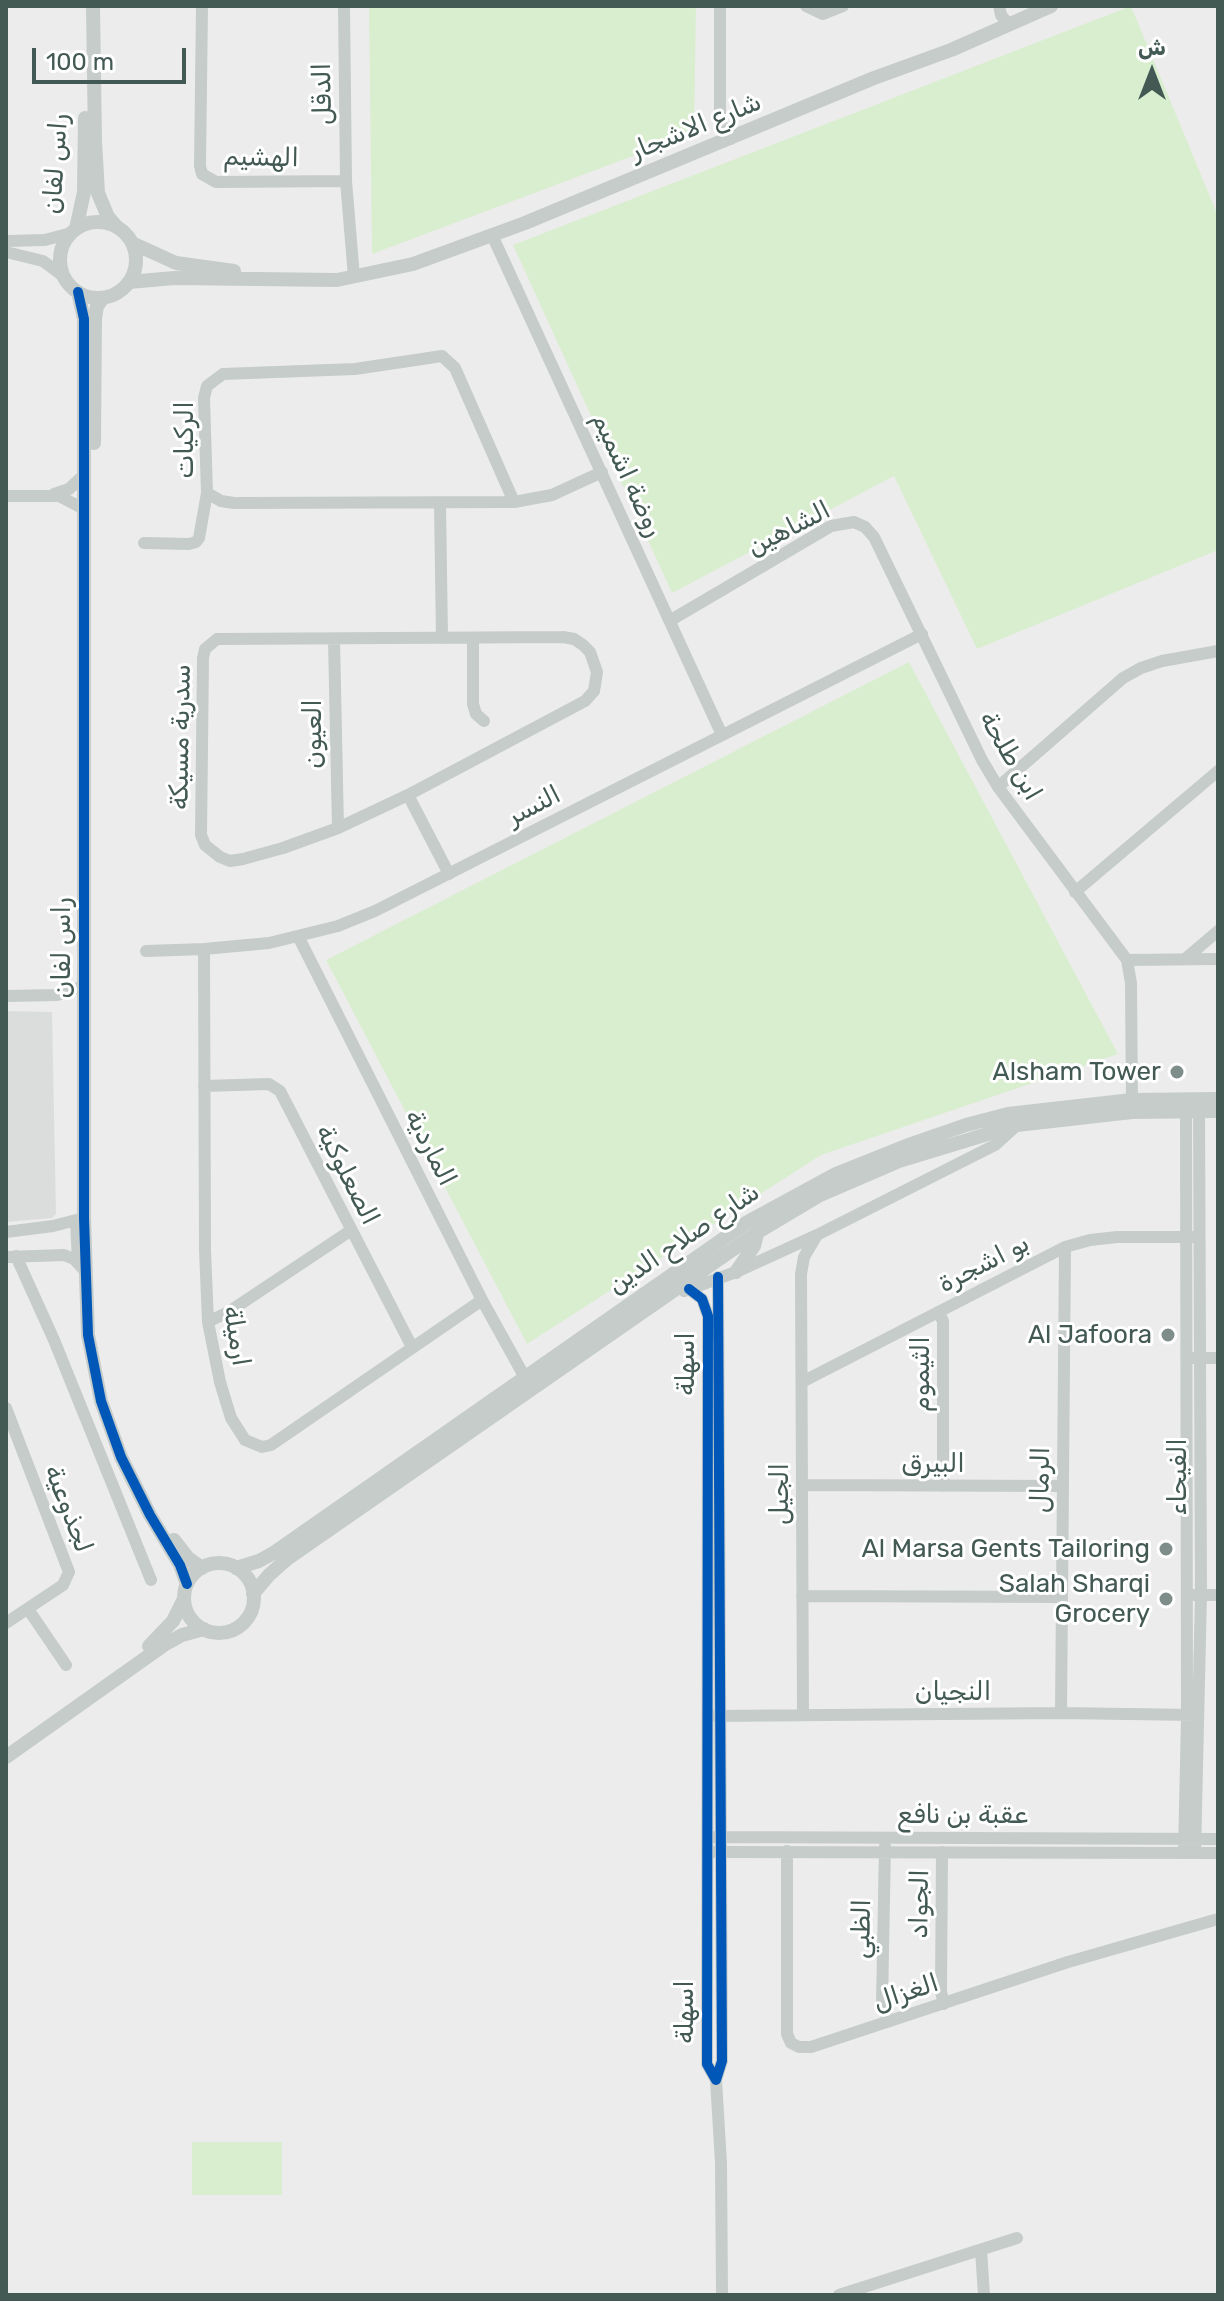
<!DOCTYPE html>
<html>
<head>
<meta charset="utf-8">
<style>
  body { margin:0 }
  #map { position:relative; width:1224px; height:2301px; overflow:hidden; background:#edeced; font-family:Rubik,"Noto Naskh Arabic",sans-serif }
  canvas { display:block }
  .frame { position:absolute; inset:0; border:8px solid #435954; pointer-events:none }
  .north { position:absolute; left:1112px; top:32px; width:80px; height:80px; -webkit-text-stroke:6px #fff; paint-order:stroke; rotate:0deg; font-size:22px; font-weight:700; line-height:32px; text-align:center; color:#435954 }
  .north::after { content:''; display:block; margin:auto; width:28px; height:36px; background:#435954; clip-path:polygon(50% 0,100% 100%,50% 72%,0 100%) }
  .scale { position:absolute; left:32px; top:48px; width:154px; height:36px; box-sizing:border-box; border:4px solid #435954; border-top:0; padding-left:10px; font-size:24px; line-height:28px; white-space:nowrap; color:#435954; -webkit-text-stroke:6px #fff; paint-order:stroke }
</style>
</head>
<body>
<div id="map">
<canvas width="1224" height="2301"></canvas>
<div class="frame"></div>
<div class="north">ش</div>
<div class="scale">100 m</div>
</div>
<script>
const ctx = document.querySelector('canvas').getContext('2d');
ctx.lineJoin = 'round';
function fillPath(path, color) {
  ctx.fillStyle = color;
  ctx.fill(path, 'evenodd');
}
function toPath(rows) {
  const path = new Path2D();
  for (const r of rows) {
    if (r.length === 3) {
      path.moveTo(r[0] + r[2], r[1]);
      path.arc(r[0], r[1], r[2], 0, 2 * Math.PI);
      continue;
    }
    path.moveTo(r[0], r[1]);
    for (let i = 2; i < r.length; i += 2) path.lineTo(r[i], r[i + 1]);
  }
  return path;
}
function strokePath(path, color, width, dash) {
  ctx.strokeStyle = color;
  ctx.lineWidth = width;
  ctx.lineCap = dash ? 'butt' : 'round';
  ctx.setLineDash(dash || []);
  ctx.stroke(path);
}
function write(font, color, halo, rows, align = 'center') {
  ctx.font = font + ' Rubik,"Noto Naskh Arabic",sans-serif';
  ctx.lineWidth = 6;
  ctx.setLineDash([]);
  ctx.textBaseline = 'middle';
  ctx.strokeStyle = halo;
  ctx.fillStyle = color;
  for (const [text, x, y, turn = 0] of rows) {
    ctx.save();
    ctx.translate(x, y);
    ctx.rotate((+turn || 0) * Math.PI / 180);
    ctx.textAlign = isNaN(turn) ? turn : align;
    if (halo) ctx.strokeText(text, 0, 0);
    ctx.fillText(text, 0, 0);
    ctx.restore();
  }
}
fillPath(toPath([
  [6,1011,52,1012,56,1214,52,1218,6,1222]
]), '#dbdcdc');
fillPath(toPath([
  [369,6,696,6,694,133,372,254],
  [1131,6,1218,216,1218,550,977,649,894,476,672,593,513,245],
  [909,662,1118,1054,821,1155,527,1344,326,960],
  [192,2142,282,2142,282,2195,192,2195]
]), '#d9eecf');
strokePath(toPath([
  [202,6,200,166,202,174,216,182,346,181],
  [344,6,346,181,354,277],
  [720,6,720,122,730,139],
  [806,6,823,14,843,6],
  [999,6,1001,15,1009,25],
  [492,235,722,735],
  [6,241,45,240,71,233],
  [6,252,43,261,63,276],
  [207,493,221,501,234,503,514,502,552,495,602,472],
  [54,494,69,489,84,475],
  [6,496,59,496,84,509],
  [440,503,442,638],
  [144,543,189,544,196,542,199,538,207,493,204,398,207,386,223,374,355,369,442,356,455,368,514,502],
  [671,620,831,526,854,522,865,527,874,537,982,760,998,787,1127,960,1131,983,1132,1106],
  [563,637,574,639,583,645,590,652,597,672,594,691,585,701,408,795,338,828,283,848,243,859,230,861,220,857,205,845,201,835,203,658,205,649,217,639,563,637],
  [473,638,473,704,476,714,484,721],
  [334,640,338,828],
  [998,787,1123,678,1141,668,1162,661,1218,651],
  [408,795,449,874],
  [1075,892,1218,771],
  [299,938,482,1300,528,1383],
  [204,949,205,1250,208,1322,220,1382,231,1418,245,1440,262,1447,271,1445,482,1300],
  [146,951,204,949,269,943,338,926,375,911,922,634],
  [1185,959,1218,931],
  [1127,960,1218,959],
  [6,996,57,995,84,986],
  [204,1086,269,1084,280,1091,412,1347],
  [76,1221,78,1262],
  [6,1232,53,1226,84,1218],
  [16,1256,54,1340,151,1580],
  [6,1257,64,1255,74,1259,85,1271],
  [689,1289,702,1299,708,1316,707,2064,716,2080,722,2061,718,1277],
  [684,1291,736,1272,817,1235,995,1145,1017,1125],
  [938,1312,943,1321,943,1486],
  [208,1322,230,1311,350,1231],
  [1193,1358,1218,1358],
  [802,1382,1065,1247,1090,1240,1117,1237,1193,1237],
  [6,1408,69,1572,63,1585,6,1623],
  [802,1485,1063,1486],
  [1194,1595,1218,1595],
  [802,1596,1062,1597],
  [28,1609,66,1665],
  [1061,1713,1065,1247],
  [803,1715,801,1274,804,1257,817,1235],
  [713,1716,1061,1713,1195,1715],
  [713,1837,1218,1839],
  [885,1846,882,2004,889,2021],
  [787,1851,787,2034,791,2043,799,2047,811,2047,1068,1962,1218,1919],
  [714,1852,1218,1853],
  [942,1852,941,1992,944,2004],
  [1184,1853,1187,1718,1186,1103],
  [1195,1853,1201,1595,1199,1104],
  [716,2080,721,2163,722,2295],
  [981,2250,984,2295],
  [839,2295,1017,2238]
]), '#c5ccca', 12);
strokePath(toPath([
  [93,6,95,141,98,193,108,217,116,226],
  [98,260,38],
  [76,229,84,192,85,118],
  [132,243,176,263,234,271],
  [129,282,174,278,337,280,413,264,525,223,874,78,951,50,1051,6],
  [78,292,84,319,84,1218,88,1335,101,1401,121,1457,150,1515,180,1565,187,1584],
  [94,443,95,318,97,306,103,298],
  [736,1272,754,1246,758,1230],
  [174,1540,188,1558,202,1568],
  [219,1598,35],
  [236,1568,259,1561,275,1552,746,1223,836,1174,911,1144,966,1125,1008,1114,1132,1100,1218,1099],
  [253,1594,269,1575,287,1559,758,1232,820,1195,899,1161,1017,1125,1132,1112,1218,1111],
  [149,1646,173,1621,184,1599],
  [6,1757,164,1645,182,1635,204,1629]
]), '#c5ccca', 14);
strokePath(toPath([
  [78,292,84,319,84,1218,88,1335,101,1401,121,1457,150,1515,180,1565,187,1584],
  [689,1289,702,1299,708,1316,707,2064,716,2080,722,2061,718,1277]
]), '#0057b8', 10);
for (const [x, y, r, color] of [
  [1177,1072,8,"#7e8c8a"],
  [1168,1335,8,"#7e8c8a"],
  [1166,1549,8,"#7e8c8a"],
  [1166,1599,8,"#7e8c8a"]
]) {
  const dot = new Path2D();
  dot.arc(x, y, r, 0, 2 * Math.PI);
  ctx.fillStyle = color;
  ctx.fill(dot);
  strokePath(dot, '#fff', 3);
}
write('26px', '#435954', '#fff', [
  ["الدقل",323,94,-91],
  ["شارع الاشجار",696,127,-22],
  ["الهشيم",261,158,1],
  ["راس لفان",56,164,-86],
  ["الركيات",185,440,-90],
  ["روضة اشميم",627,475,65],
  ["الشاهين",789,529,-27],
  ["العيون",313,734,-90],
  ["سدرية مسيكة",181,737,-89],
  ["ابن طلحة",1010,756,60],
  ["النسر",534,806,-27],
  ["راس لفان",62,948,-90],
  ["الماردية",430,1148,63],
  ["الصعلوكية",347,1175,63],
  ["شارع صلاح الدين",684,1239,-34],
  ["بو اشجرة",984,1264,-27],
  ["ارميلة",236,1336,81],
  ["اسهلة",686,1364,-90],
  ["الثيموم",921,1374,-90],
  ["البيرق",933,1464],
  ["الفيحاء",1178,1477,-90],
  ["الرمال",1041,1480,-89],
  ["الجيل",780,1494,-90],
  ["لجذوعية",68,1509,69],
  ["النجيان",953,1692],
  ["عقبة بن نافع",963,1815],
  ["الجواد",920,1904,-89],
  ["الظبي",862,1929,-89],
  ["الغزال",906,1993,-18],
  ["اسهلة",685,2012,-90]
]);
write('26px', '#435954', '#fff', [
  ["Alsham Tower",1161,1072],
  ["Al Jafoora",1152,1335],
  ["Al Marsa Gents Tailoring",1150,1549],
  ["Salah Sharqi",1150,1584],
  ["Grocery",1150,1614]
], 'right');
</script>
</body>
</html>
